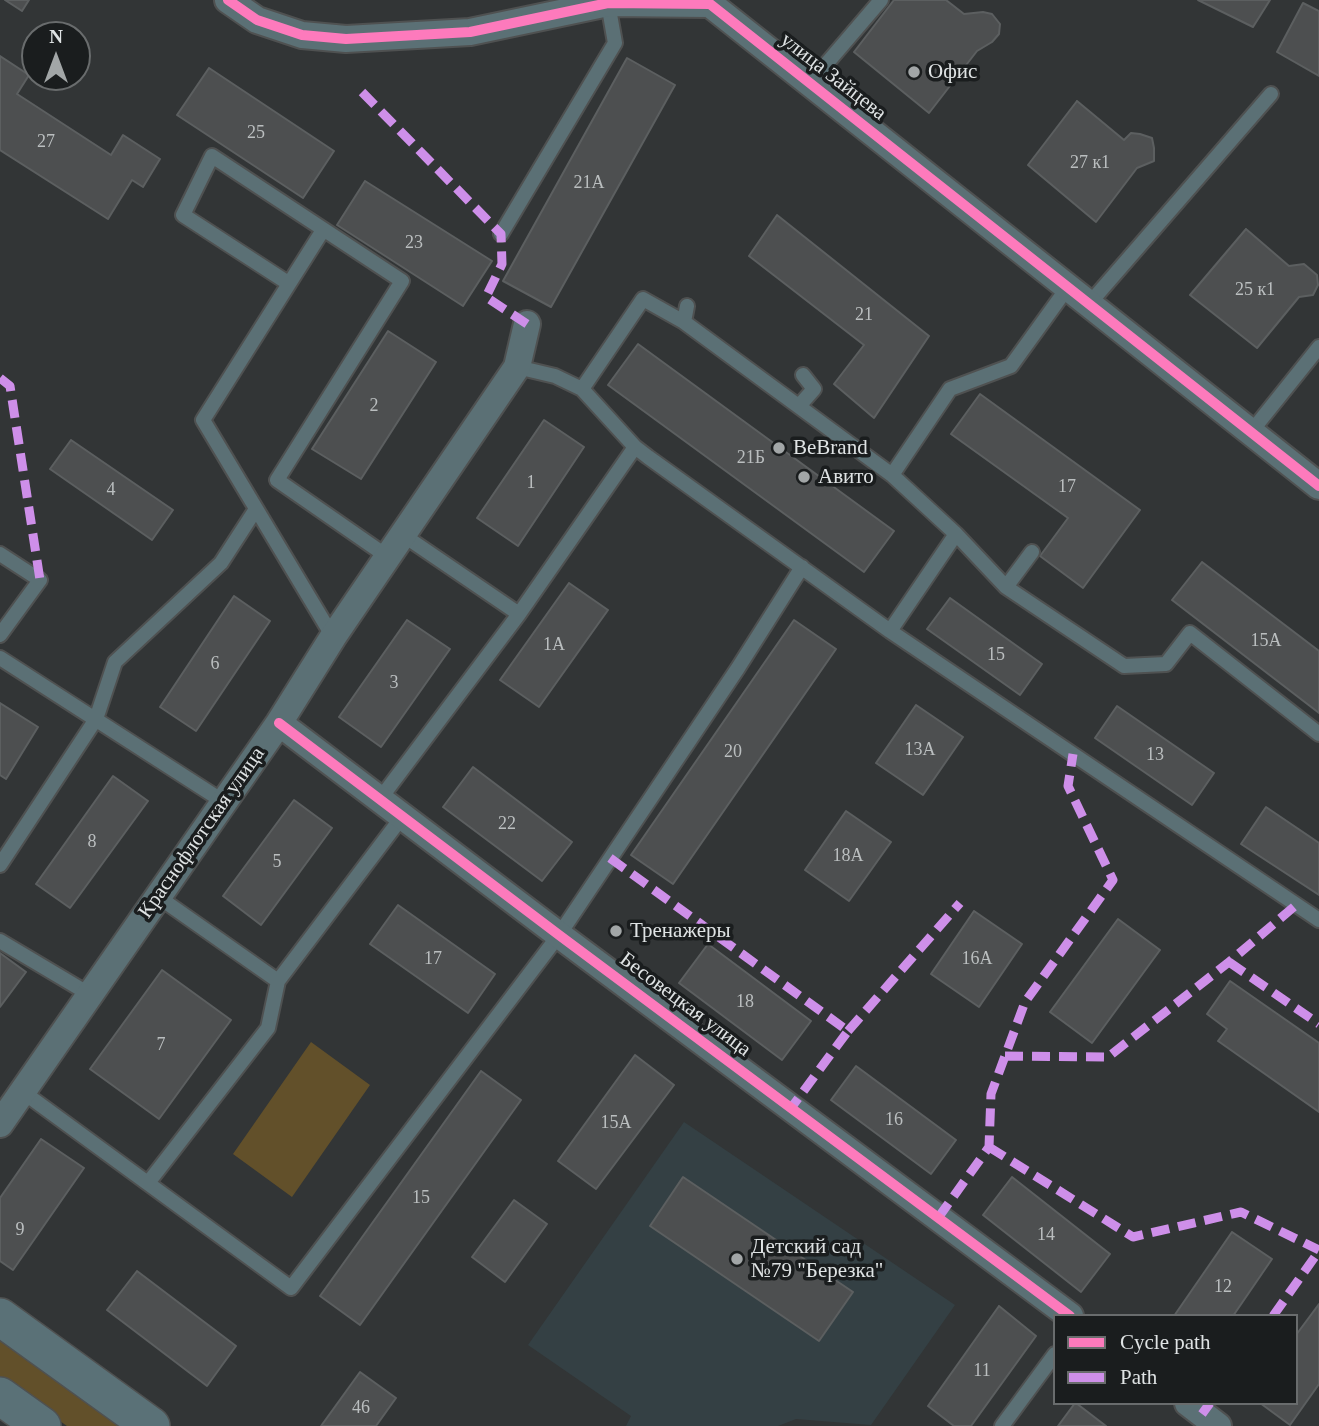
<!DOCTYPE html>
<html>
<head>
<meta charset="utf-8">
<style>
  body { margin:0 }
  #map { position:relative; width:1319px; height:1426px; overflow:hidden; background:#323536; font-family:Georgia,serif }
  canvas { display:block }
  .legend { position:absolute; left:1053px; top:1314px; width:245px; height:91px; box-sizing:border-box; background:#1a1d1e; border:2px solid #696c6d; margin:0; padding:9px 12px; list-style:none; font-size:21px; color:#dfe3e4 }
  .legend li { display:flex; align-items:center; gap:14px; height:35px }
  .legend b { width:35px; border:2px solid #696c6d }
  .north { position:absolute; left:21px; top:21px; width:70px; height:70px; box-sizing:border-box; background:#1a1d1e; border:2px solid #696c6d; border-radius:50%; rotate:0deg; font-size:19px; font-weight:700; line-height:28px; text-align:center; color:#dfe3e4 }
  .north::after { content:''; display:block; margin:auto; width:24px; height:32px; background:#a2a6a7; clip-path:polygon(50% 0,100% 100%,50% 72%,0 100%) }
</style>
</head>
<body>
<div id="map">
<canvas width="1319" height="1426"></canvas>
<ul class="legend">
<li><b style="height:9px;background:#fd7abc"></b>Cycle path</li>
<li><b style="height:9px;background:#ce8fe9"></b>Path</li>
</ul>
<div class="north">N</div>
</div>
<script>
const ctx = document.querySelector('canvas').getContext('2d');
ctx.lineJoin = 'round';
function fillPath(path, color) {
  ctx.fillStyle = color;
  ctx.fill(path, 'evenodd');
}
function toPath(rows) {
  const path = new Path2D();
  for (const r of rows) {
    path.moveTo(r[0], r[1]);
    for (let i = 2; i < r.length; i += 2) path.lineTo(r[i], r[i + 1]);
  }
  return path;
}
function strokePath(path, color, width, dash) {
  ctx.strokeStyle = color;
  ctx.lineWidth = width;
  ctx.lineCap = dash ? 'butt' : 'round';
  ctx.setLineDash(dash || []);
  ctx.stroke(path);
}
function write(font, color, halo, rows, align = 'center') {
  ctx.font = font + ' Georgia,serif';
  ctx.lineWidth = 7;
  ctx.setLineDash([]);
  ctx.textBaseline = 'middle';
  ctx.strokeStyle = halo;
  ctx.fillStyle = color;
  for (const [text, x, y, turn = 0] of rows) {
    ctx.save();
    ctx.translate(x, y);
    ctx.rotate((+turn || 0) * Math.PI / 180);
    ctx.textAlign = isNaN(turn) ? turn : align;
    if (halo) ctx.strokeText(text, 0, 0);
    ctx.fillText(text, 0, 0);
    ctx.restore();
  }
}
fillPath(toPath([
  [684,1122,955,1305,871,1425,796,1419,778,1426,626,1426,631,1416,528,1345]
]), '#344044');
fillPath(toPath([
  [311,1042,370,1085,292,1197,233,1154],
  [0,1334,116,1416,119,1426,67,1426,0,1379]
]), '#62502a');
const building = toPath([
  [5,0,29,0,22,11,5,0],
  [894,0,946,0,964,14,983,12,992,14,1000,24,999,34,992,42,977,51,929,113,854,52,894,0],
  [1198,0,1270,0,1253,27,1198,0],
  [1303,3,1319,11,1319,76,1277,52,1303,3],
  [0,56,29,75,17,94,111,155,123,135,160,159,143,187,132,180,108,219,0,150,0,56],
  [627,58,675,85,551,307,503,281,627,58],
  [209,68,334,151,303,198,177,115,209,68],
  [1077,101,1124,140,1131,133,1140,134,1152,138,1154,148,1154,161,1137,168,1096,222,1028,165,1077,101],
  [365,181,492,261,463,306,337,225,365,181],
  [777,215,929,336,874,418,834,384,864,345,749,256,777,215],
  [1246,229,1289,266,1304,264,1317,275,1318,285,1313,295,1299,297,1257,348,1190,295,1246,229],
  [388,331,436,362,361,479,312,449,388,331],
  [638,344,894,531,864,572,608,385,638,344],
  [980,394,1140,510,1083,588,1040,556,1068,518,951,434,980,394],
  [544,420,584,447,518,546,477,518,544,420],
  [71,440,173,510,152,540,50,469,71,440],
  [1202,562,1319,651,1319,713,1172,600,1202,562],
  [569,583,608,610,539,707,500,680,569,583],
  [234,596,270,621,196,731,160,707,234,596],
  [950,598,1042,664,1020,695,927,629,950,598],
  [407,620,450,649,381,747,339,717,407,620],
  [794,620,836,649,673,884,631,855,794,620],
  [0,703,38,727,6,779,0,775,0,703],
  [916,705,963,737,923,795,876,763,916,705],
  [1117,706,1214,773,1192,805,1095,738,1117,706],
  [473,767,572,842,542,881,443,807,473,767],
  [113,776,148,801,70,908,36,884,113,776],
  [294,800,332,828,261,925,223,896,294,800],
  [1266,807,1319,843,1319,895,1241,844,1266,807],
  [846,811,891,842,849,901,805,870,846,811],
  [398,905,495,974,468,1013,370,944,398,905],
  [974,911,1022,944,979,1007,931,974,974,911],
  [1118,919,1160,950,1092,1043,1050,1012,1118,919],
  [708,944,811,1021,782,1060,679,983,708,944],
  [0,953,26,972,0,1007,0,953],
  [162,970,231,1020,159,1119,90,1069,162,970],
  [1230,981,1319,1043,1319,1112,1218,1041,1227,1029,1207,1014,1230,981],
  [635,1055,674,1085,596,1189,558,1161,635,1055],
  [856,1066,956,1140,931,1174,831,1100,856,1066],
  [481,1071,521,1100,360,1325,320,1296,481,1071],
  [41,1139,84,1168,13,1270,0,1261,0,1198,41,1139],
  [683,1177,853,1292,819,1341,650,1226,683,1177],
  [1012,1177,1110,1254,1081,1292,983,1215,1012,1177],
  [514,1200,547,1224,505,1282,472,1257,514,1200],
  [1232,1232,1272,1259,1233,1316,1174,1316,1232,1232],
  [137,1271,236,1346,207,1386,107,1310,137,1271],
  [1319,1304,1319,1384,1290,1425,1260,1403,1296,1403,1296,1335,1319,1304],
  [999,1306,1036,1336,971,1426,954,1426,928,1406,999,1306],
  [360,1372,396,1398,376,1426,321,1426,360,1372],
  [1075,1403,1076,1403,1106,1426,1058,1426,1075,1403]
]);
fillPath(building, '#4d4f50');
strokePath(building, '#5c5f60', 2);
const service = toPath([
  [810,83,881,0],
  [323,230,203,420,333,637],
  [501,234,615,43,608,3],
  [288,283,183,215,212,156,402,281,277,480,388,557],
  [1068,287,1011,366,950,389,892,475,956,534,1006,587,1124,666,1166,664,1190,633,1319,734],
  [1089,304,1271,94],
  [684,322,687,306],
  [517,367,555,376,582,389,635,447,648,457,890,631,1319,920],
  [582,389,643,299,684,322,892,475],
  [799,406,814,389,803,375],
  [1251,432,1319,347],
  [403,535,519,614],
  [0,554,40,580,0,635],
  [1006,587,1032,552],
  [890,631,956,534],
  [0,658,224,802],
  [380,799,519,614,635,447],
  [0,865,96,719,115,662,221,563,256,509],
  [157,896,278,981],
  [0,941,89,994],
  [23,1092,291,1288,559,935,738,668,802,567],
  [148,1183,268,1028,278,981,402,817],
  [1002,1426,1055,1354]
]);
const minor = toPath([
  [228,0,257,20,302,35,346,39,470,32,608,3,710,4,1319,486],
  [279,723,559,935,1070,1316],
  [0,1124,279,723,333,637,517,367,527,324],
  [1188,1403,1218,1426]
]);
const secondary = toPath([
  [0,1317,151,1426],
  [0,1396,42,1426]
]);
strokePath(service, '#4f5151', 18);
strokePath(minor, '#4f5151', 30);
strokePath(secondary, '#4f5151', 40);
strokePath(service, '#5b7075', 14);
strokePath(minor, '#5b7075', 26);
strokePath(secondary, '#5a7177', 37);
strokePath(toPath([
  [362,92,501,234,502,264,486,297,527,324],
  [0,378,10,386,40,580],
  [610,858,848,1031,791,1108],
  [1229,962,1319,1024],
  [848,1031,960,903],
  [1005,1056,1108,1057,1229,962,1296,905],
  [989,1147,1133,1237,1241,1212,1319,1250],
  [938,1218,989,1147,991,1094,1025,1002,1113,880,1068,786,1073,754],
  [1273,1316,1319,1251],
  [1202,1414,1210,1403]
]), '#ce8fe9', 9, [18, 9]);
strokePath(toPath([
  [228,0,257,20,302,35,346,39,470,32,608,3,710,4,1319,486],
  [279,723,559,935,1070,1316]
]), '#fd7abc', 10);
for (const [x, y, r, color] of [
  [914,72,7,"#a2a6a7"],
  [779,448,7,"#a2a6a7"],
  [804,477,7,"#a2a6a7"],
  [616,931,7,"#a2a6a7"],
  [737,1259,7,"#a2a6a7"]
]) {
  const dot = new Path2D();
  dot.arc(x, y, r, 0, 2 * Math.PI);
  ctx.fillStyle = color;
  ctx.fill(dot);
  strokePath(dot, '#1a1d1e', 2.5);
}
write('18px', '#babebf', null, [
  ["25",256,133],
  ["27",46,142],
  ["27 к1",1090,163],
  ["21А",589,183],
  ["23",414,243],
  ["25 к1",1255,290],
  ["21",864,315],
  ["2",374,406],
  ["21Б",751,458],
  ["1",531,483],
  ["17",1067,487],
  ["4",111,490],
  ["15А",1266,641],
  ["1А",554,645],
  ["15",996,655],
  ["6",215,664],
  ["3",394,683],
  ["13А",920,750],
  ["20",733,752],
  ["13",1155,755],
  ["22",507,824],
  ["8",92,842],
  ["18А",848,856],
  ["5",277,862],
  ["17",433,959],
  ["16А",977,959],
  ["18",745,1002],
  ["7",161,1045],
  ["16",894,1120],
  ["15А",616,1123],
  ["15",421,1198],
  ["9",20,1230],
  ["14",1046,1235],
  ["12",1223,1287],
  ["11",982,1371],
  ["46",361,1408]
]);
write('21px', '#dfe3e4', '#1a1d1e', [
  ["Офис",928,72],
  ["BeBrand",793,448],
  ["Авито",818,477],
  ["Тренажеры",630,931],
  ["Детский сад",751,1247],
  ["№79 \"Березка\"",751,1271]
], 'left');
write('21px', '#dfe3e4', '#1a1d1e', [
  ["улица Зайцева",833,77,38],
  ["Краснофлотская улица",202,833,-55],
  ["Бесовецкая улица",685,1005,37]
]);
</script>
</body>
</html>
